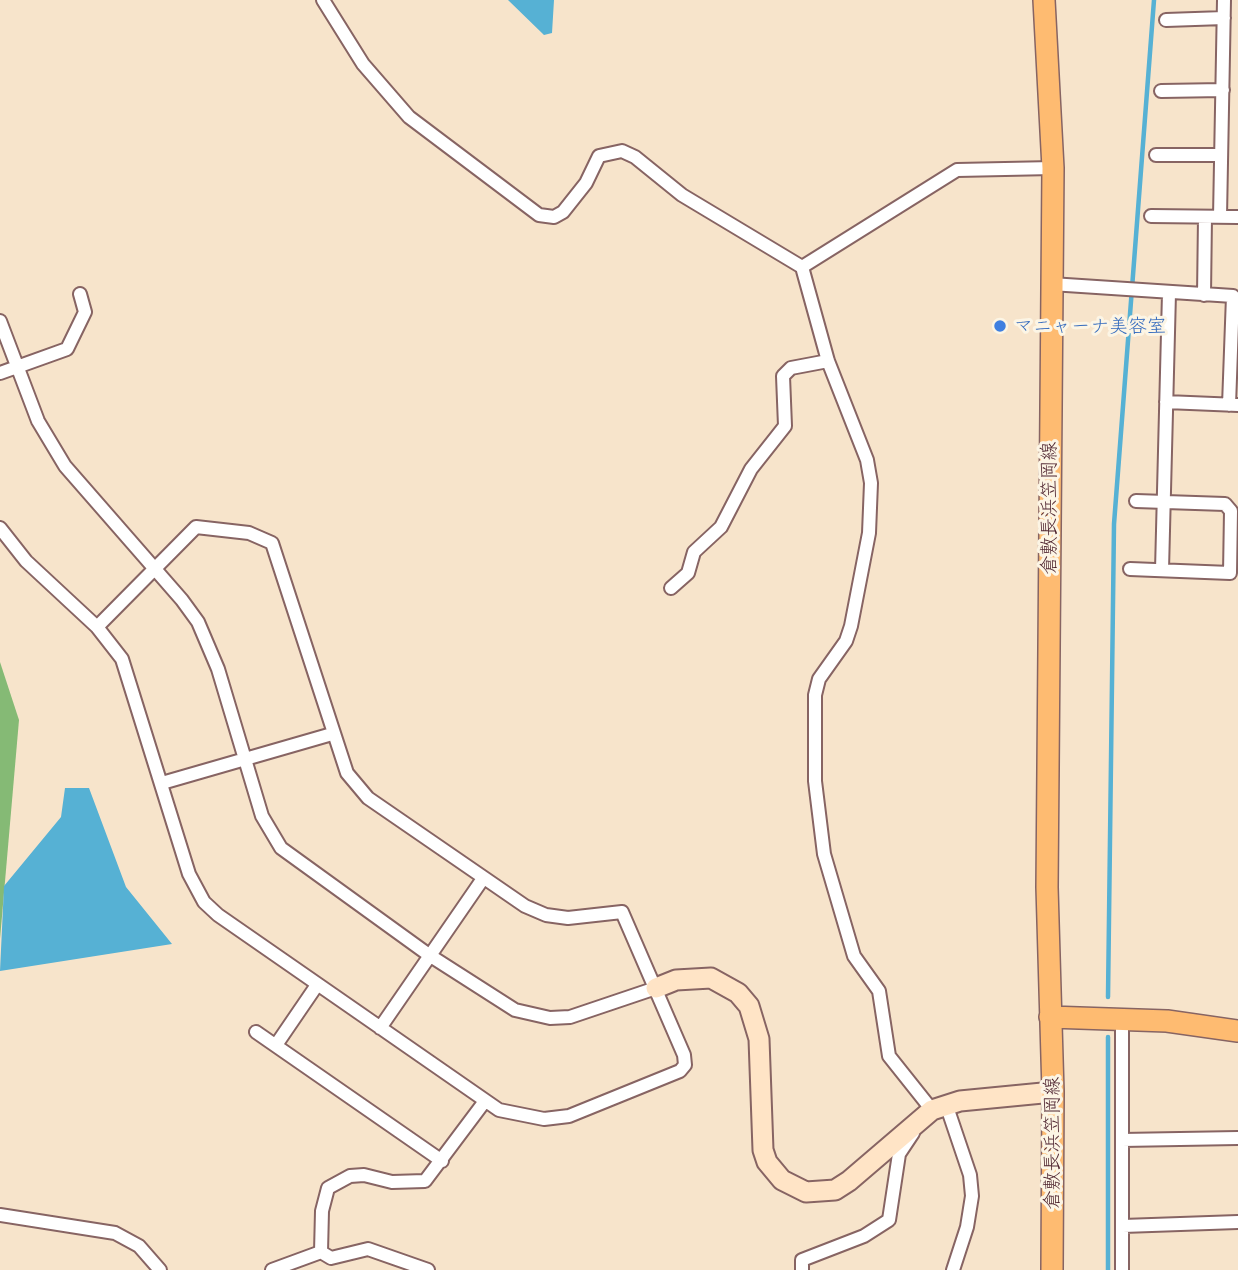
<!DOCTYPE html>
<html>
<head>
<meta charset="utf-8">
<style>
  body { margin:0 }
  canvas { display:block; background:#f7e4cb }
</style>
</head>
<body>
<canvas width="1238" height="1270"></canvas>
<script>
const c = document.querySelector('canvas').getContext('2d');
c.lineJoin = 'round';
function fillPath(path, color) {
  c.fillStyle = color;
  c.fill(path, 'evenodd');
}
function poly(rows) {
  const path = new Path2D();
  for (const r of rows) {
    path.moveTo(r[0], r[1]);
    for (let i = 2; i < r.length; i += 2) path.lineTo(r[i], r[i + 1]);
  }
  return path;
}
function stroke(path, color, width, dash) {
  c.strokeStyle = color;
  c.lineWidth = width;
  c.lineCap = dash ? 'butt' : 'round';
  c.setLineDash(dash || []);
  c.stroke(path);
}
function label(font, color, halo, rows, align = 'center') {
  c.font = font + ' Mali,"Klee One",sans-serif';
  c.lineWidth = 6;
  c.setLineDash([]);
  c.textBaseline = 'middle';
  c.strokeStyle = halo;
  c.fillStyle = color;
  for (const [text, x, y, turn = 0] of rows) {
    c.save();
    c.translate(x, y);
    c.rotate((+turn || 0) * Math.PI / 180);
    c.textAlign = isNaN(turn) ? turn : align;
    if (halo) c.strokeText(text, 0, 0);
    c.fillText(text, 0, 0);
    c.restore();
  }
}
fillPath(poly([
  [0,662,19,720,0,939]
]), '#85ba75');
fillPath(poly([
  [508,0,554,0,552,33,544,35],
  [65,788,89,788,126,887,172,944,0,971,4,886,61,817]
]), '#56b1d4');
stroke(poly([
  [1108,997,1114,524,1154,0],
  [1108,1037,1108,1270]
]), '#56b1d4', 4.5);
const street = poly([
  [323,0,363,64,409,117,539,215,554,217,563,212,586,183,599,156,622,151,635,157,682,195,802,267,828,361,867,460,871,483,869,533,851,626,846,641,819,679,815,695,815,781,824,854,854,956,879,991,889,1056,932,1110],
  [1166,20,1224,18],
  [1161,91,1223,90],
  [1156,155,1221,155],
  [1151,216,1238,217],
  [1220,217,1224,0],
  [802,267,957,170,1053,168],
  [1051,284,1233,296,1229,405],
  [1204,295,1205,217],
  [0,321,38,421,65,466,182,600,198,622,218,669,262,816,281,848,429,955,515,1010,550,1018,570,1017,656,988],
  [0,373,67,349,85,312,80,294],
  [1166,402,1238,405],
  [0,528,26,561,97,627,122,659,189,874,204,902,218,915,499,1110,544,1119,569,1116,680,1071,685,1065,684,1055,622,912,568,918,546,915,525,906,368,798,347,773,272,543,249,533,196,527,97,627],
  [1130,569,1230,573,1231,511,1225,504,1136,501],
  [1162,570,1169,293],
  [671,588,688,573,694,552,721,527,751,469,785,426,783,376,791,368,828,361],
  [162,783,332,734],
  [1122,1019,1122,1270],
  [380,1028,482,880],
  [256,1032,442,1161],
  [276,1045,317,985],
  [946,1104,970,1175,972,1196,967,1227,953,1270],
  [1122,1140,1238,1138],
  [0,1215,115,1233,139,1246,160,1270],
  [1123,1226,1238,1222],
  [321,1252,322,1211,328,1188,350,1176,364,1175,392,1182,425,1181,485,1101],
  [321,1252,331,1258,368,1249,428,1270],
  [272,1270,321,1252],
  [802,1270,802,1260,864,1236,889,1220,899,1154,913,1133]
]);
const secondary = poly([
  [656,988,676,980,711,978,738,993,749,1006,759,1039,763,1150,767,1162,782,1180,806,1192,835,1190,849,1181,932,1110,960,1101,1053,1092]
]);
const primary = poly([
  [1044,0,1053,168,1047,887,1053,1092,1052,1270],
  [1050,1017,1167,1021,1238,1031]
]);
stroke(street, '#876463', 16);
stroke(secondary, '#876463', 23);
stroke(primary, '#876463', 24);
stroke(street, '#fff', 12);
stroke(secondary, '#ffe4c6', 19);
stroke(primary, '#febb71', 21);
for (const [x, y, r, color] of [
  [1000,326,7,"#3f7fe0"]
]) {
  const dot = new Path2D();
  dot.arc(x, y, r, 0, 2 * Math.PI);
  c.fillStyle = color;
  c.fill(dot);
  stroke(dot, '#fcf5e5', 2.5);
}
label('19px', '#366cbe', '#fcf5e5', [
  ["マニャーナ美容室",1014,326]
], 'left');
label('19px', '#4a1f2b', '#fcf5e5', [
  ["倉敷長浜笠岡線",1049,508,-90],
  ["倉敷長浜笠岡線",1052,1143,-90]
]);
</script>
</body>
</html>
